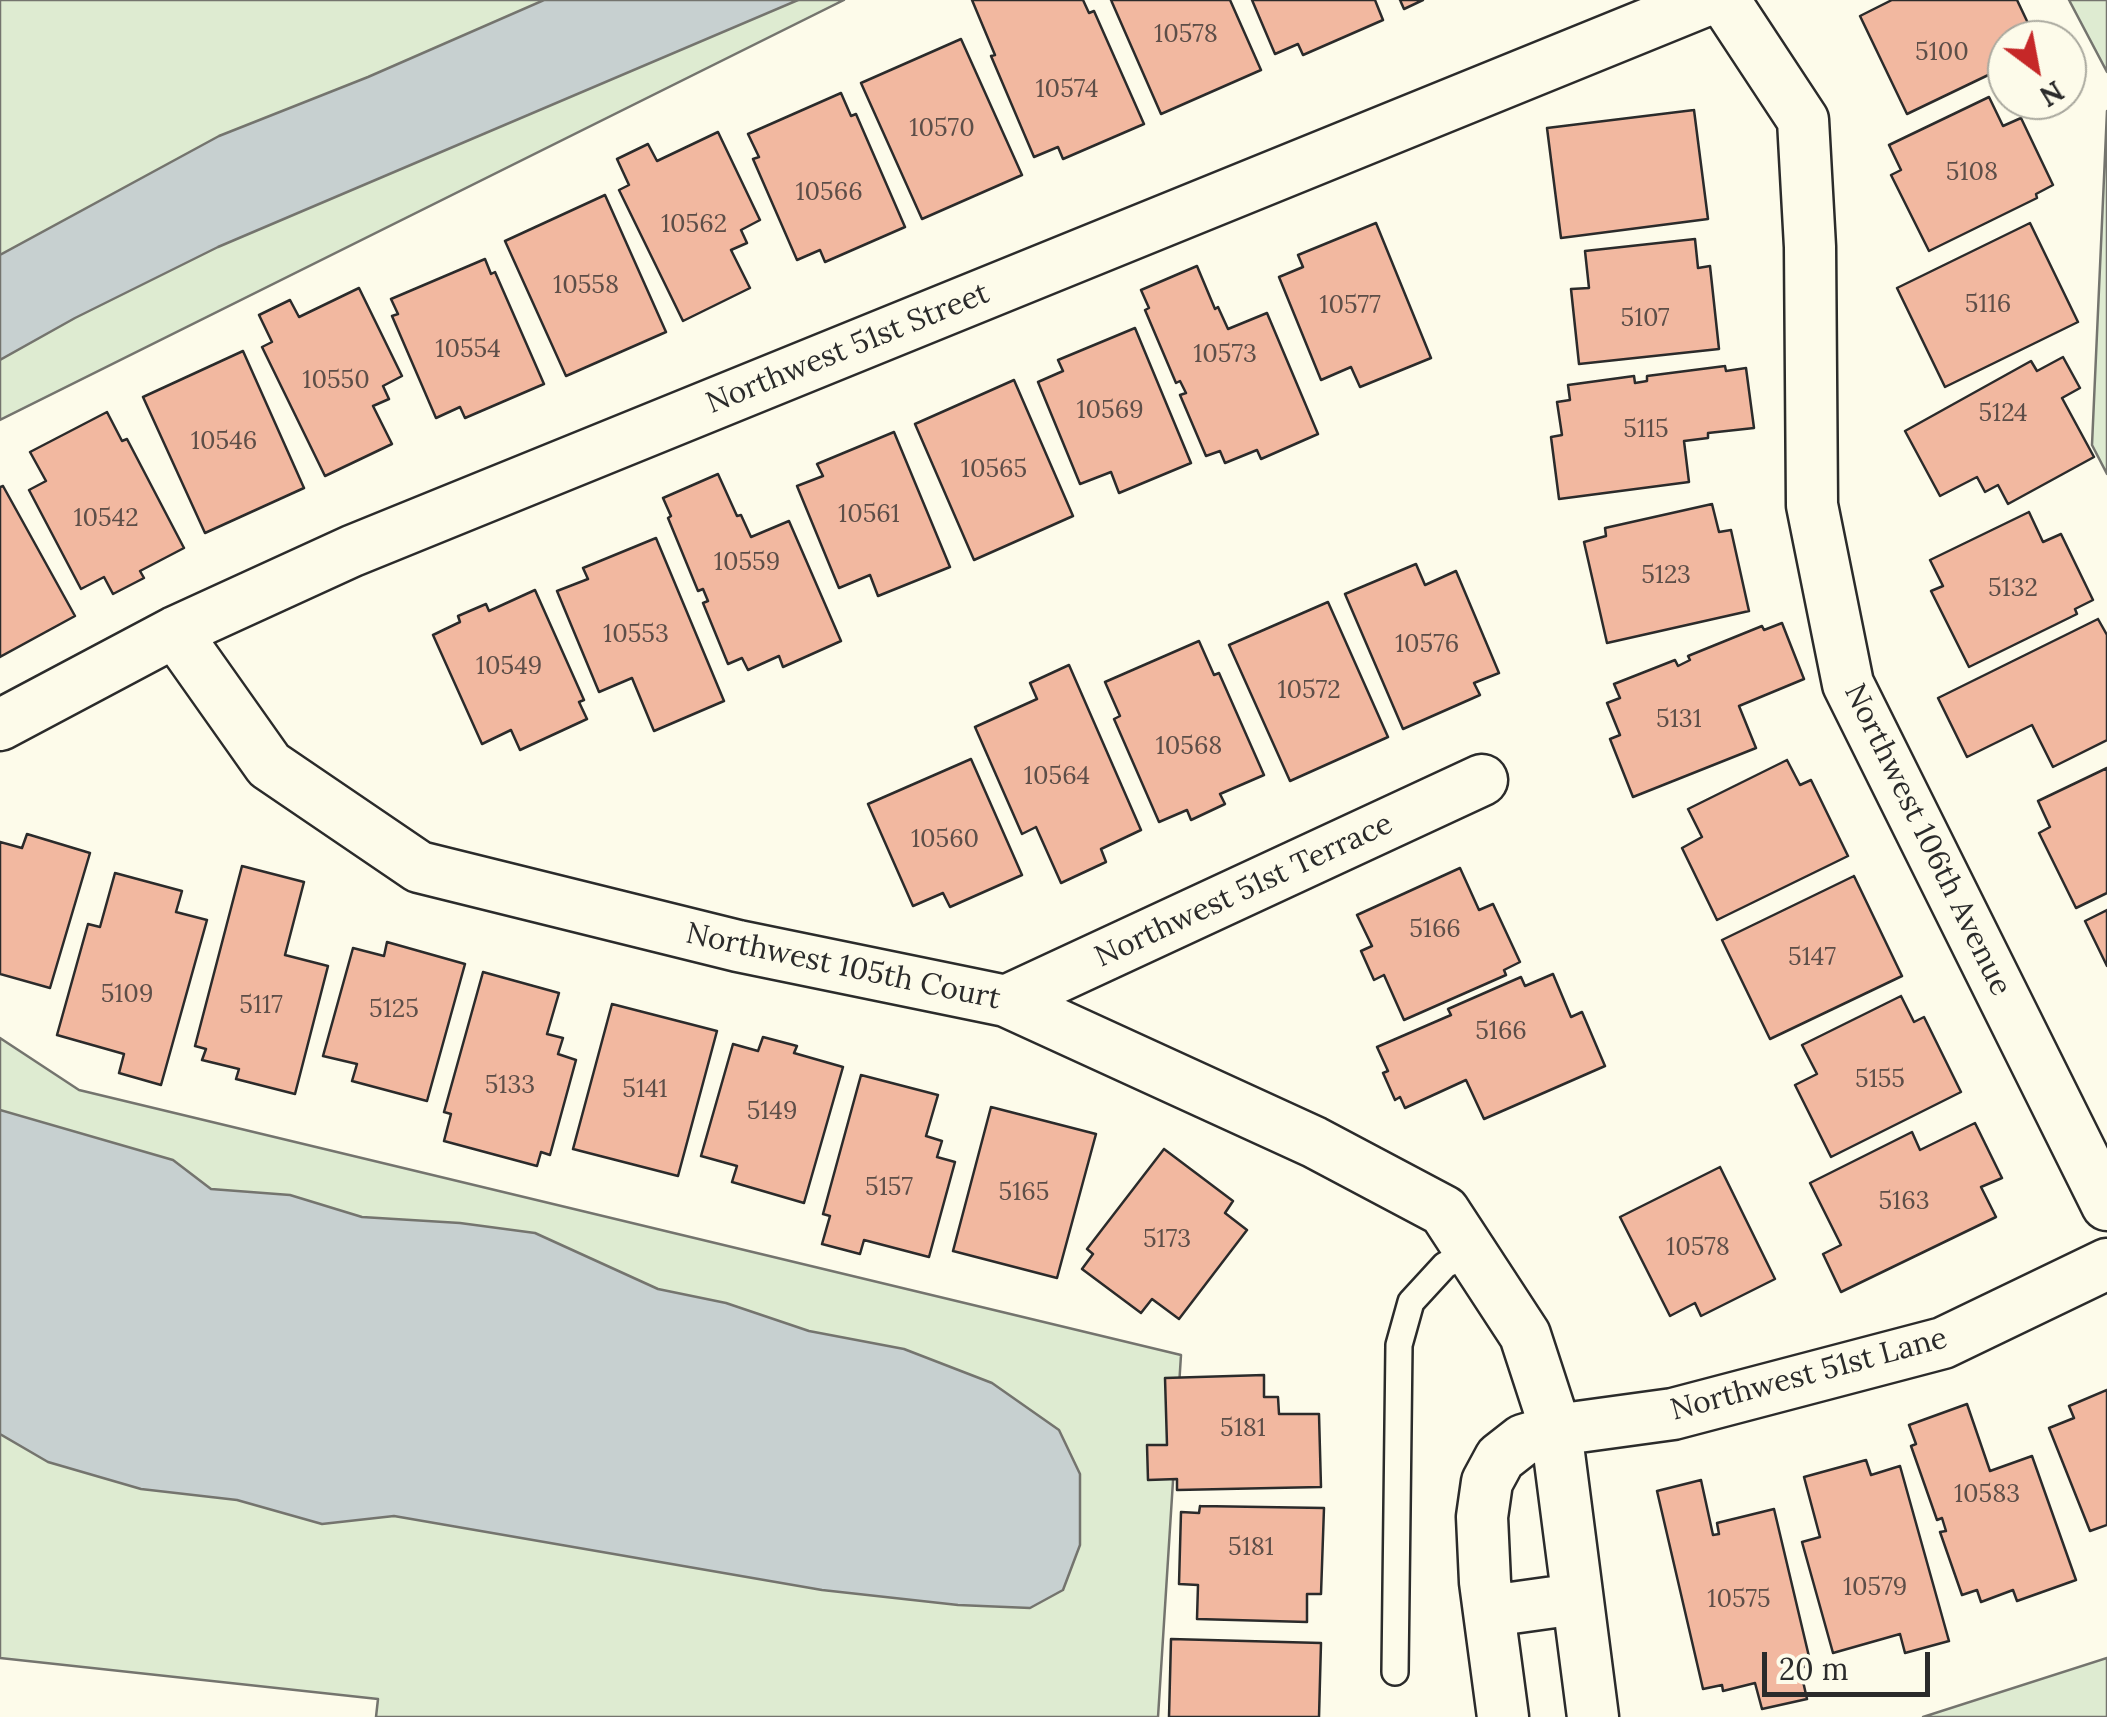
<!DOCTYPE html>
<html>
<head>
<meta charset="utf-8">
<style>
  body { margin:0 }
  #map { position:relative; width:2107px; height:1717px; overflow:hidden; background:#fdfbea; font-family:Lora,serif }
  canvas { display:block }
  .north { position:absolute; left:1987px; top:20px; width:100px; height:100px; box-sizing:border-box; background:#fdfbea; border:2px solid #a9a89e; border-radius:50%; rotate:148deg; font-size:28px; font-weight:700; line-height:40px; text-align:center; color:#2b2b2b }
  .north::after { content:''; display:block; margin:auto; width:35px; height:45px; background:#c62828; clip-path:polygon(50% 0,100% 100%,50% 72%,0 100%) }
  .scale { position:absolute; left:1762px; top:1652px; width:168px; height:45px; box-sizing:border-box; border:5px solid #2b2b2b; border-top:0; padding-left:12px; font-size:30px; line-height:35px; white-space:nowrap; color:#2b2b2b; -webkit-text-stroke:8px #fdfbea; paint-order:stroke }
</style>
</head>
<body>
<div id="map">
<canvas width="2107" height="1717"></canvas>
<div class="north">N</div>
<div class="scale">20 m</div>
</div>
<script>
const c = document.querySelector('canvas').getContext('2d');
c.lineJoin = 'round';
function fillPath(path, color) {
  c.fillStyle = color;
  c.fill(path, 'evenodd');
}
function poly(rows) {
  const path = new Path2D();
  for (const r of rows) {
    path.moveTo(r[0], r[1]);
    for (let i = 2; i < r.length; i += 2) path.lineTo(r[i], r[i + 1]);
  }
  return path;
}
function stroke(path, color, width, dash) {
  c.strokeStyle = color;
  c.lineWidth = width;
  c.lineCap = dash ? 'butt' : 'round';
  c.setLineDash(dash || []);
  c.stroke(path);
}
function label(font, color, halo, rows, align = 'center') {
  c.font = font + ' Lora,serif';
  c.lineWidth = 8;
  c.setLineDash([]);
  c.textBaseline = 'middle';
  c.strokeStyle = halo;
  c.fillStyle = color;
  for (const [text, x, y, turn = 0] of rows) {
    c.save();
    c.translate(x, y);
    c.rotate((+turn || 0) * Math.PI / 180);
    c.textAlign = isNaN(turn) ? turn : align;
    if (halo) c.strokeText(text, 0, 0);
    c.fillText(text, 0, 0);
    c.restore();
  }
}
const green = poly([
  [0,0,844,0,0,420,0,0],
  [2069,0,2107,0,2107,72,2069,0],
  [2107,111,2107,474,2092,445,2107,111],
  [0,1038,79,1090,1181,1355,1158,1717,376,1717,378,1699,0,1658,0,1038],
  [2107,1658,2107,1717,1923,1717,2107,1658]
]);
fillPath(green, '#deebd1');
stroke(green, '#74746e', 2.5);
const water = poly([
  [544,0,798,0,218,247,75,318,0,360,0,255,219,136,368,77,544,0],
  [0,1110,173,1160,211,1189,290,1195,362,1217,460,1223,535,1233,658,1289,726,1303,809,1331,904,1349,992,1383,1059,1430,1080,1474,1080,1545,1063,1590,1030,1608,958,1605,822,1590,394,1516,322,1524,237,1500,141,1489,48,1462,0,1434,0,1110]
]);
fillPath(water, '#c7d0d0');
stroke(water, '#74746e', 2.5);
const building = poly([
  [972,0,1083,0,1089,13,1094,11,1144,124,1063,159,1058,147,1034,157,991,56,995,55,972,0],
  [1111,0,1230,0,1261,70,1161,114,1111,0],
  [1252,0,1375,0,1383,20,1303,55,1298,44,1275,54,1252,0],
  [1400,0,1423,0,1404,9,1400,0],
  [1892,0,2017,0,2036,40,2007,40,2007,66,1907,114,1860,16,1892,0],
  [961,39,1022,175,922,219,861,83,961,39],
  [841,93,851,116,856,114,905,227,825,262,820,250,797,260,753,159,759,157,748,134,841,93],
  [1989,97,2003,126,2021,118,2053,185,2036,194,2037,198,1929,251,1891,175,1901,170,1889,145,1989,97],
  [1694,110,1708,219,1561,238,1547,128,1694,110],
  [718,132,760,220,741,230,747,243,731,250,750,288,683,321,619,190,629,185,617,159,648,144,657,161,718,132],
  [605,195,666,332,566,376,505,241,605,195],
  [1376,223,1431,358,1360,387,1351,367,1321,380,1279,277,1303,267,1298,255,1376,223],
  [2030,223,2078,322,1945,387,1897,288,2030,223],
  [1695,239,1698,268,1710,266,1719,349,1579,364,1571,289,1589,288,1585,251,1695,239],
  [485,259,491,274,495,272,544,384,465,418,460,407,436,418,392,316,398,314,391,299,485,259],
  [1197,266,1215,309,1218,307,1228,329,1267,313,1318,434,1261,459,1257,450,1225,463,1220,451,1206,456,1180,395,1186,393,1180,381,1176,383,1145,310,1149,308,1141,290,1197,266],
  [359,288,402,376,383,386,389,399,373,406,392,444,325,476,262,347,272,342,259,315,290,300,299,317,359,288],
  [1135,328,1191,463,1119,493,1111,472,1080,484,1038,382,1063,371,1058,360,1135,328],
  [243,351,304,488,205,533,143,397,243,351],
  [2063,357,2080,388,2062,398,2094,457,2008,504,1998,485,1985,492,1977,477,1940,496,1905,431,2031,361,2037,371,2063,357],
  [1725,366,1726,371,1746,368,1754,428,1708,433,1708,438,1684,441,1689,482,1559,499,1551,437,1562,435,1557,402,1570,400,1568,385,1634,376,1635,383,1647,381,1647,376,1725,366],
  [1014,380,1073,516,974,560,915,424,1014,380],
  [107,412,122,441,127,439,184,548,140,571,144,578,113,594,104,577,81,589,29,490,46,481,30,452,107,412],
  [894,432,950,567,878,596,870,575,839,588,797,486,823,476,817,464,894,432],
  [718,474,737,516,741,515,751,537,789,521,841,641,783,667,779,656,748,670,742,658,728,664,703,603,708,601,703,589,698,591,668,518,671,516,663,498,718,474],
  [3,486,75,616,0,657,0,487,3,486],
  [1712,504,1719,532,1731,530,1749,611,1607,643,1584,542,1606,536,1605,528,1712,504],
  [2029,512,2043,542,2061,534,2093,600,2075,609,2077,614,1969,667,1931,591,1943,586,1930,560,2029,512],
  [656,538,724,701,654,731,632,678,599,692,557,591,588,579,583,568,656,538],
  [1416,564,1425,585,1456,571,1499,673,1474,683,1480,695,1403,729,1345,594,1416,564],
  [535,590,584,700,579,702,587,719,520,750,511,730,482,744,433,635,460,622,458,616,486,604,489,611,535,590],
  [1328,602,1388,737,1290,781,1229,645,1328,602],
  [2098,619,2107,635,2107,740,2053,767,2032,725,1967,757,1938,698,2098,619],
  [1782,623,1804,679,1739,706,1756,748,1633,797,1610,739,1620,735,1607,703,1620,698,1614,684,1675,660,1678,666,1690,660,1688,656,1762,626,1764,630,1782,623],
  [1199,641,1214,675,1219,673,1264,775,1220,794,1225,804,1191,820,1187,810,1159,822,1114,719,1120,716,1105,682,1199,641],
  [1069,665,1141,830,1101,849,1106,862,1061,883,1036,827,1022,834,975,727,1037,699,1030,683,1069,665],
  [971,759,1022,875,950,907,943,893,913,906,868,804,971,759],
  [1787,760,1800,785,1811,780,1848,856,1717,920,1682,848,1702,837,1688,809,1787,760],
  [2107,768,2107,893,2076,908,2039,833,2050,827,2038,801,2107,768],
  [27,834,90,853,50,988,0,974,0,842,22,848,27,834],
  [242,866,304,882,285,955,328,966,295,1094,236,1079,239,1069,202,1060,206,1049,195,1046,242,866],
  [1460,868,1479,910,1493,904,1520,962,1504,970,1506,975,1404,1020,1384,975,1374,980,1361,951,1372,946,1357,915,1460,868],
  [115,873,182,891,176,912,207,920,161,1085,119,1073,124,1054,57,1035,88,924,100,927,115,873],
  [1854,876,1902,976,1770,1039,1722,940,1854,876],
  [2107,910,2107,966,2085,921,2107,910],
  [387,942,465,964,427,1101,352,1081,357,1064,323,1056,353,948,384,956,387,942],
  [483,972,559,993,547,1034,563,1038,558,1054,576,1060,550,1155,541,1152,537,1166,444,1141,451,1114,444,1112,483,972],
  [1553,974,1571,1017,1582,1012,1605,1066,1484,1119,1466,1080,1405,1108,1400,1097,1395,1100,1383,1073,1388,1071,1377,1047,1451,1015,1448,1009,1521,977,1525,986,1553,974],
  [1901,996,1914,1022,1924,1017,1961,1092,1831,1157,1795,1085,1817,1074,1802,1045,1901,996],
  [612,1004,717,1031,678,1176,573,1149,612,1004],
  [763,1037,797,1046,794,1053,843,1067,804,1203,732,1182,737,1166,701,1156,733,1044,758,1051,763,1037],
  [861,1075,938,1095,926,1136,942,1141,937,1157,955,1162,929,1257,864,1240,860,1254,822,1244,830,1216,823,1214,861,1075],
  [991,1107,1096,1134,1057,1278,953,1251,991,1107],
  [1975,1123,2002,1178,1981,1187,1996,1217,1841,1292,1823,1254,1841,1245,1810,1183,1912,1132,1920,1150,1975,1123],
  [1164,1149,1233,1201,1225,1213,1247,1230,1179,1319,1152,1299,1141,1313,1082,1269,1093,1254,1087,1249,1164,1149],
  [1720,1167,1775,1279,1701,1316,1695,1303,1670,1316,1620,1217,1720,1167],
  [1264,1375,1264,1397,1278,1397,1279,1414,1319,1414,1321,1487,1177,1490,1177,1479,1148,1480,1147,1445,1167,1445,1165,1378,1264,1375],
  [2107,1390,2107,1525,2090,1531,2049,1428,2074,1418,2069,1406,2107,1390],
  [1967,1404,1990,1471,2032,1456,2076,1580,2017,1601,2013,1590,1981,1602,1977,1590,1962,1595,1940,1532,1946,1531,1942,1518,1937,1520,1911,1446,1916,1444,1909,1425,1967,1404],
  [1866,1460,1871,1475,1900,1466,1949,1641,1905,1653,1900,1634,1833,1653,1802,1542,1820,1537,1804,1477,1866,1460],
  [1701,1480,1713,1535,1719,1534,1717,1523,1774,1509,1811,1665,1800,1668,1807,1699,1762,1709,1755,1683,1723,1691,1722,1685,1703,1689,1657,1491,1701,1480],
  [1200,1506,1324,1508,1321,1594,1307,1594,1307,1622,1197,1619,1198,1585,1179,1584,1181,1512,1199,1513,1200,1506],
  [1171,1639,1321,1643,1319,1717,1169,1717,1171,1639]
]);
fillPath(building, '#f2b8a0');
stroke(building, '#2b2b2b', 2.5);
const service = poly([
  [1395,1672,1399,1345,1411,1302,1445,1265,1473,1252]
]);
const minor = poly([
  [1724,0,1803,120,1810,247,1812,505,1848,684,2107,1205],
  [175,632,269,765,419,867,738,946,1006,1001,1314,1142,1444,1211,1525,1335,1556,1430,1593,1717],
  [0,725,175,632,352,551,1707,0],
  [1006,1001,1482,780],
  [1490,1611,1576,1599],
  [1503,1717,1485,1582,1482,1517,1487,1482,1500,1458,1523,1440,1556,1430,1673,1414,1943,1343,2107,1264]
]);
stroke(service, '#2b2b2b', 30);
stroke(minor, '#2b2b2b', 55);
stroke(service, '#fdfbea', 25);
stroke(minor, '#fdfbea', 50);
label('25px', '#5d4e48', null, [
  ["10578",1186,35],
  ["5100",1942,53],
  ["10574",1067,90],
  ["10570",942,129],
  ["5108",1972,173],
  ["10566",829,193],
  ["10562",694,225],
  ["10558",586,286],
  ["5116",1988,305],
  ["10577",1350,306],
  ["5107",1645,319],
  ["10554",468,350],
  ["10573",1225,355],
  ["10550",336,381],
  ["10569",1110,411],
  ["5124",2003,414],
  ["5115",1646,430],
  ["10546",224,442],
  ["10565",994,470],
  ["10561",869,515],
  ["10542",106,519],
  ["10559",747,563],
  ["5123",1666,576],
  ["5132",2013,589],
  ["10553",636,635],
  ["10576",1427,645],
  ["10549",509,667],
  ["10572",1309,691],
  ["5131",1679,720],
  ["10568",1189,747],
  ["10564",1057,777],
  ["10560",945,840],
  ["5166",1435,930],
  ["5147",1812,958],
  ["5109",127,995],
  ["5117",261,1006],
  ["5125",394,1010],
  ["5166",1501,1032],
  ["5155",1880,1080],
  ["5133",510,1086],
  ["5141",645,1090],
  ["5149",772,1112],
  ["5157",889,1188],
  ["5165",1024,1193],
  ["5163",1904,1202],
  ["5173",1167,1240],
  ["10578",1698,1248],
  ["5181",1243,1429],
  ["10583",1987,1495],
  ["5181",1251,1548],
  ["10579",1875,1588],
  ["10575",1739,1600]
]);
label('30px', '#2b2b2b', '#fdfbea', [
  ["Northwest 51st Street",848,349,-22],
  ["Northwest 106th Avenue",1927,840,64],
  ["Northwest 51st Terrace",1244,891,-25],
  ["Northwest 105th Court",843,967,12],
  ["Northwest 51st Lane",1809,1375,-15]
]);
</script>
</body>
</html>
